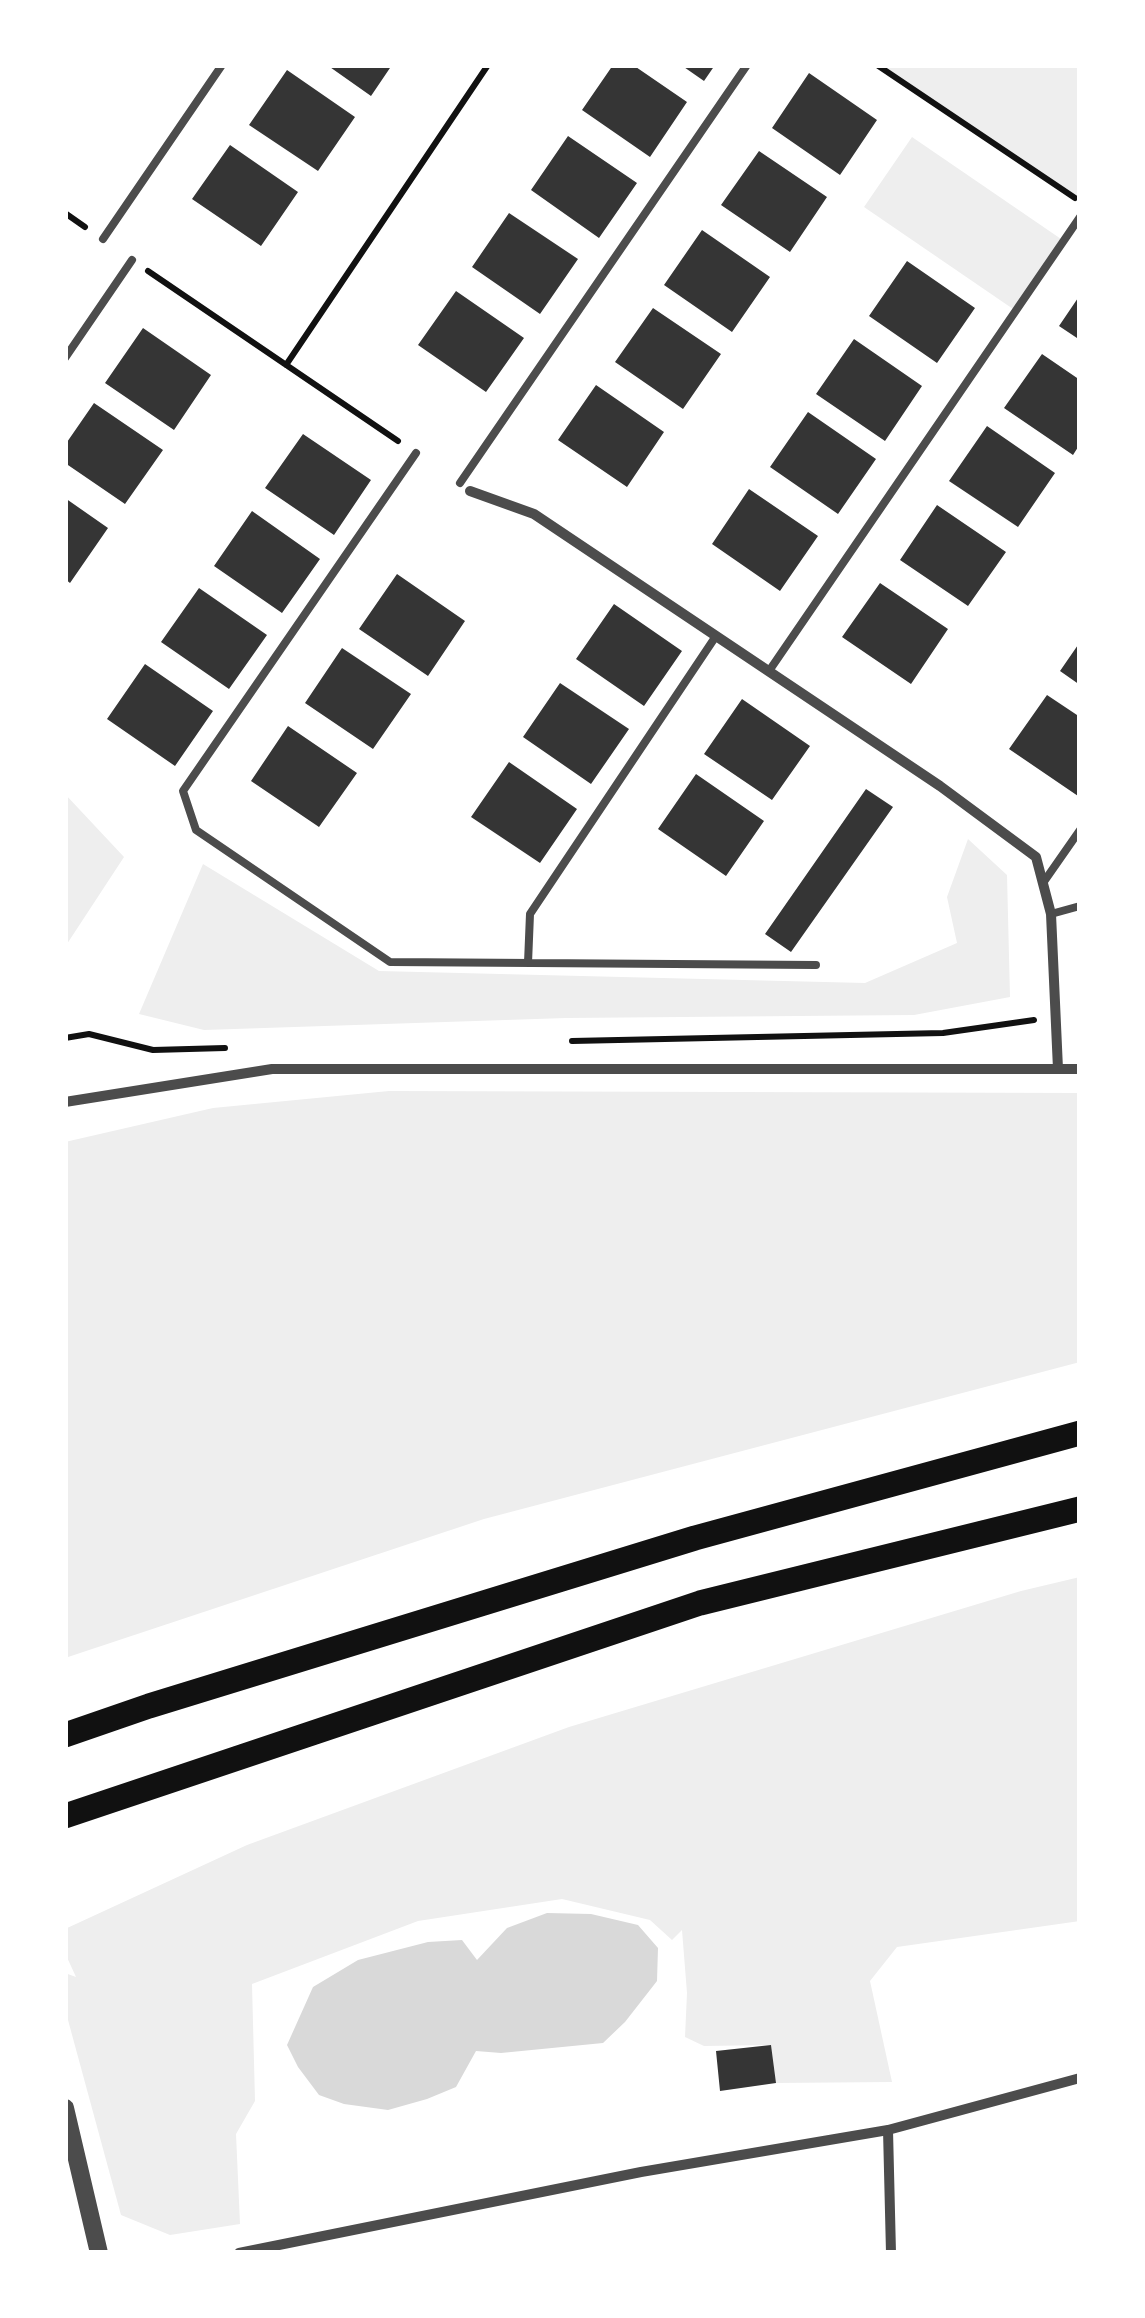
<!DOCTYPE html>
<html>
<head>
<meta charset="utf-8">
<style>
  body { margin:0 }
  #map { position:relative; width:1145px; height:2318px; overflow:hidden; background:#fff; font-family:Helvetica,sans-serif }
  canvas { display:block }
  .frame { position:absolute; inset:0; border:68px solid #fff; pointer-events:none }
</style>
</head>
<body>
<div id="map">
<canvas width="1145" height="2318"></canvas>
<div class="frame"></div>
</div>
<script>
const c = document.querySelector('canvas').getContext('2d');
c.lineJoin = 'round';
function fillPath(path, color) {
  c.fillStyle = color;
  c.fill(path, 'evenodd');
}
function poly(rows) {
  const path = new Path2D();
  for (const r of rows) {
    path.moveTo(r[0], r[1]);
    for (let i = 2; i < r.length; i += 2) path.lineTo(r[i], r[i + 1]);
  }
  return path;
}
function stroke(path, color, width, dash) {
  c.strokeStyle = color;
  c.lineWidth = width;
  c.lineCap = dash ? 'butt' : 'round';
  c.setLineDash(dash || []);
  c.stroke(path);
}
fillPath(poly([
  [877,65,1080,65,1080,202],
  [912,137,1064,241,1016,311,864,207],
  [65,794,124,857,65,947],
  [968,839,1007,875,1010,997,914,1015,566,1018,204,1030,139,1014,203,864,379,971,865,983,957,943,947,897],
  [389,1091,1080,1093,1080,1362,484,1519,65,1658,65,1142,213,1108],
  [1080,1577,1080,1921,897,1947,870,1981,892,2082,776,2083,771,2045,704,2046,685,2037,687,1993,682,1930,672,1940,650,1920,562,1899,418,1921,252,1984,255,2101,236,2134,240,2224,170,2235,121,2215,65,2009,65,1973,76,1977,65,1953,65,1929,247,1845,569,1727,1021,1591]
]), '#eee');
fillPath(poly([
  [547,1913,591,1914,638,1925,658,1948,657,1981,625,2022,603,2043,501,2053,476,2051,456,2087,427,2099,388,2110,344,2104,319,2095,298,2067,287,2045,313,1987,358,1960,428,1942,462,1940,477,1960,507,1928]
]), '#d9d9d9');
fillPath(poly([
  [327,65,392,65,371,96],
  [613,65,633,65,687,102,650,157,582,110],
  [681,65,715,65,704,81],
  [287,70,355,117,318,171,249,125],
  [809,73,877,120,840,175,772,128],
  [568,136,637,183,599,238,531,190],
  [230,145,298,192,261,246,192,199],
  [759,151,827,197,790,252,721,205],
  [509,213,578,259,540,314,472,267],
  [702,230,770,277,732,332,664,285],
  [907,261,975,308,937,363,869,316],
  [456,291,524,338,486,392,418,345],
  [1080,295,1080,340,1059,326],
  [653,308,721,354,683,409,615,362],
  [143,328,211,375,174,430,105,383],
  [854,339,922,386,885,441,816,394],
  [1042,354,1080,380,1080,444,1073,455,1004,408],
  [596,385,664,432,627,487,558,440],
  [94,403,163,450,125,504,65,463,65,445],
  [808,412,876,459,838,514,770,467],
  [987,426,1055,473,1018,527,949,481],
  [303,434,371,480,334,535,265,488],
  [749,489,818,536,780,591,712,544],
  [65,498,108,528,70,583,65,579],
  [937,505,1006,552,968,606,900,560],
  [252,511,320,559,282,613,214,566],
  [397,574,465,621,428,676,359,629],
  [880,583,948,629,911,684,842,637],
  [199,588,267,635,229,689,161,642],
  [614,604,682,651,644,706,576,659],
  [1080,642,1080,685,1060,671],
  [342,648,411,694,373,749,305,703],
  [145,664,213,711,175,766,107,719],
  [560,683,629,729,591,784,523,737],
  [1047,695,1080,717,1078,796,1009,749],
  [742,699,810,746,772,800,704,754],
  [288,726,357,773,319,827,251,781],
  [509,762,577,809,540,863,471,817],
  [696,774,764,821,726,876,658,829],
  [866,789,893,807,791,952,765,934],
  [771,2045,776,2083,720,2091,716,2051]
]), '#353535');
stroke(poly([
  [877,65,1075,198],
  [65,213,85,227],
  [148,271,398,441],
  [286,365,488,65],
  [65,1038,89,1034,153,1050,225,1048],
  [572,1041,943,1033,1034,1020]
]), '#111', 6);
stroke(poly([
  [103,239,222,65],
  [65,358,132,260],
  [416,453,183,791,196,830,390,962,816,965],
  [460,483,747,65],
  [769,671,1080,217],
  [1043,883,1080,830],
  [1051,914,1080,906],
  [528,963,530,914,716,636]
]), '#4c4c4c', 8);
stroke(poly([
  [470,491,534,514,940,786,1036,857,1051,914,1058,1069],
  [65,1102,272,1069,1080,1069],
  [888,2130,891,2253],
  [239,2253,641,2172,888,2130,1080,2078]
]), '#4c4c4c', 10);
stroke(poly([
  [65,2108,99,2253]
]), '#4c4c4c', 18);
stroke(poly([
  [65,1735,149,1706,695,1538,1080,1433],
  [65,1816,700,1603,1080,1509]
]), '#111', 25);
</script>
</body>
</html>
